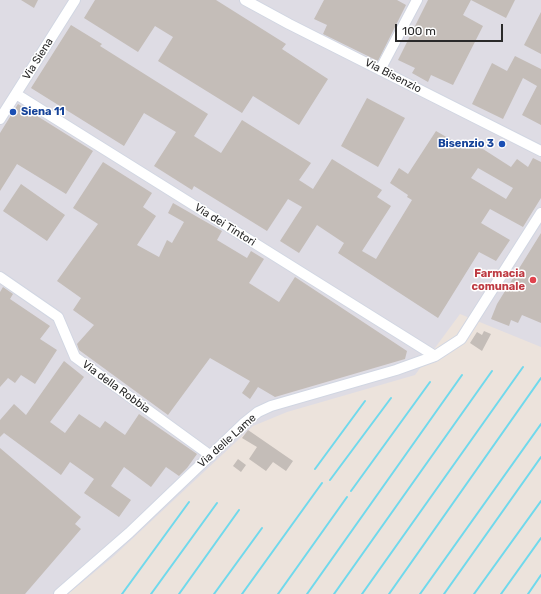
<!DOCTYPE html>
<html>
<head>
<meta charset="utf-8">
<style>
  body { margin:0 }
  #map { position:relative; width:541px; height:594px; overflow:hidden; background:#ece3dc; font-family:Rubik,sans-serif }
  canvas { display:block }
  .scale { position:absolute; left:395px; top:24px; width:108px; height:18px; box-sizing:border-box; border:2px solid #2a2a2a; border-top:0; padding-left:5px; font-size:12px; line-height:14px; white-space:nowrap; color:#2a2a2a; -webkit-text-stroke:3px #fff; paint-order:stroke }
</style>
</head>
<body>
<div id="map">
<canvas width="541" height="594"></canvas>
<div class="scale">100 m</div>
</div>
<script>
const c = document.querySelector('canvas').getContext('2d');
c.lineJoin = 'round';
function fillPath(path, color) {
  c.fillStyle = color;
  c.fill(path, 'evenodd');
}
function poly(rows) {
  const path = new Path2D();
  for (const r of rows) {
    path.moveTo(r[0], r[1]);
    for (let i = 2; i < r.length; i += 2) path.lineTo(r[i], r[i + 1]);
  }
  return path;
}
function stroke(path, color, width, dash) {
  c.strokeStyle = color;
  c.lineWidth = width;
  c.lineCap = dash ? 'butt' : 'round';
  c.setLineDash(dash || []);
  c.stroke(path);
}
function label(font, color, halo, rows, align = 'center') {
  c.font = font + ' Rubik,sans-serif';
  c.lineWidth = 3;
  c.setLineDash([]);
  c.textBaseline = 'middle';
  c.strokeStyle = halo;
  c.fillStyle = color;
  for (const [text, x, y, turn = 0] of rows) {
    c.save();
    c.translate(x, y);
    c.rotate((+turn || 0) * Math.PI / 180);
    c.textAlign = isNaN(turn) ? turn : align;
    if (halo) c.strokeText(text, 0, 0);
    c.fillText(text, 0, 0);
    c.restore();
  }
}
fillPath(poly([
  [0,0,541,0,541,347,460,314,415,375,287,412,253,426,114,556,68,594,0,594]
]), '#dedce4');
stroke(poly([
  [315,469,365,401],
  [330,480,391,398],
  [351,491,430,382],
  [122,594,189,502],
  [151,594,217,503],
  [179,594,239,510],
  [214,594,262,528],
  [242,594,322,483],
  [278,594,347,497],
  [307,594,462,375],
  [334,594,492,371],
  [362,594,523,367],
  [389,594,541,378],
  [420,594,541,424],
  [444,594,541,457],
  [474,594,541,501],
  [501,594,541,538],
  [528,594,541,575]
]), '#70d9ec', 2);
fillPath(poly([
  [21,0,38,0,34,8],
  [95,0,216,0,286,44,282,49,328,79,299,125,253,96,242,113,158,61,173,37,155,26,138,52,84,18],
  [324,0,397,0,406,5,378,61,323,34,327,25,314,19],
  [428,0,515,0,506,18,471,0,463,15,483,26,453,85,431,75,428,82,412,73,415,68,398,60],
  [541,12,541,54,524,45],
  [71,25,102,44,100,46,208,114,194,136,221,153,242,120,311,163,299,180,313,189,332,159,382,190,377,197,391,206,362,251,376,259,412,200,407,197,408,195,390,183,399,168,408,174,436,131,467,149,472,142,511,167,517,159,528,167,533,158,541,162,541,198,523,227,490,209,481,223,510,240,496,261,479,252,438,318,338,253,344,243,317,225,299,253,280,241,302,207,288,199,267,231,194,186,192,190,154,166,176,132,144,113,124,146,31,88],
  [478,168,513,188,506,199,471,178],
  [515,56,541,69,541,125,522,115,537,86,523,78,503,119,472,104,492,63,507,71],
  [367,98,405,118,378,167,341,146],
  [18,104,93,151,66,194,17,164,0,191,0,133],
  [103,162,152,193,143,207,156,216,137,245,159,257,167,240,172,243,184,222,168,213,173,203,222,231,217,240,247,258,251,251,264,259,249,283,279,302,295,277,407,351,405,359,275,397,258,387,250,399,242,393,250,381,210,358,168,415,79,350,77,344,94,325,73,310,81,298,57,281,98,224,73,208],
  [21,184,65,215,47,241,3,211],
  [541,233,541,323,522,315,518,323,511,320,509,326,491,319,497,304],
  [3,287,13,294,10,299,50,326,40,339,57,350,35,384,21,375,15,383,8,378,0,387,0,292],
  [484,331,491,334,482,351,470,343,477,332,482,335],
  [64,361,84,377,50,422,65,433,79,414,100,428,105,421,125,435,139,414,197,454,187,468,179,476,166,467,151,487,124,467,111,486,131,500,119,517,84,493,94,479,70,462,61,475,4,433,0,437,0,420,14,404,26,415],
  [248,430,293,461,286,471,273,462,266,471,249,459,257,447,242,438],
  [0,448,81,517,75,524,81,529,25,594,0,594],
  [238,459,246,465,241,472,233,466]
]), '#c4bdb8');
const minor = poly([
  [245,0,289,24,541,151],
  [380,70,417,0],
  [16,94,435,356],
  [0,119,75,0],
  [0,277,58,317,75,357,211,456],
  [59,594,129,533,243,424,258,412,271,406,396,370,435,356,461,339,541,213]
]);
stroke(minor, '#d1d6e2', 12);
stroke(minor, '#fff', 10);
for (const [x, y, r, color] of [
  [13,112,4,"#1a4fb4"],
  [502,144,4,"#1a4fb4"],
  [533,280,4,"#e0444e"]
]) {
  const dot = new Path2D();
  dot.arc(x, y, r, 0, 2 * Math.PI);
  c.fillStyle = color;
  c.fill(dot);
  stroke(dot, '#fff', 1.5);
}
label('11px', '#2a2a2a', '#fff', [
  ["Via Siena",38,59,-58],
  ["Via Bisenzio",393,76,27],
  ["Via dei Tintori",225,225,32],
  ["Via della Robbia",116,387,36],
  ["Via delle Lame",227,441,-42]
]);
label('bold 11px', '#164399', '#fff', [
  ["Siena 11",21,112],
  ["Bisenzio 3",494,144,"right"]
], 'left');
label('bold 11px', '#be3a42', '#fff', [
  ["Farmacia",525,274],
  ["comunale",525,287]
], 'right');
</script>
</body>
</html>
